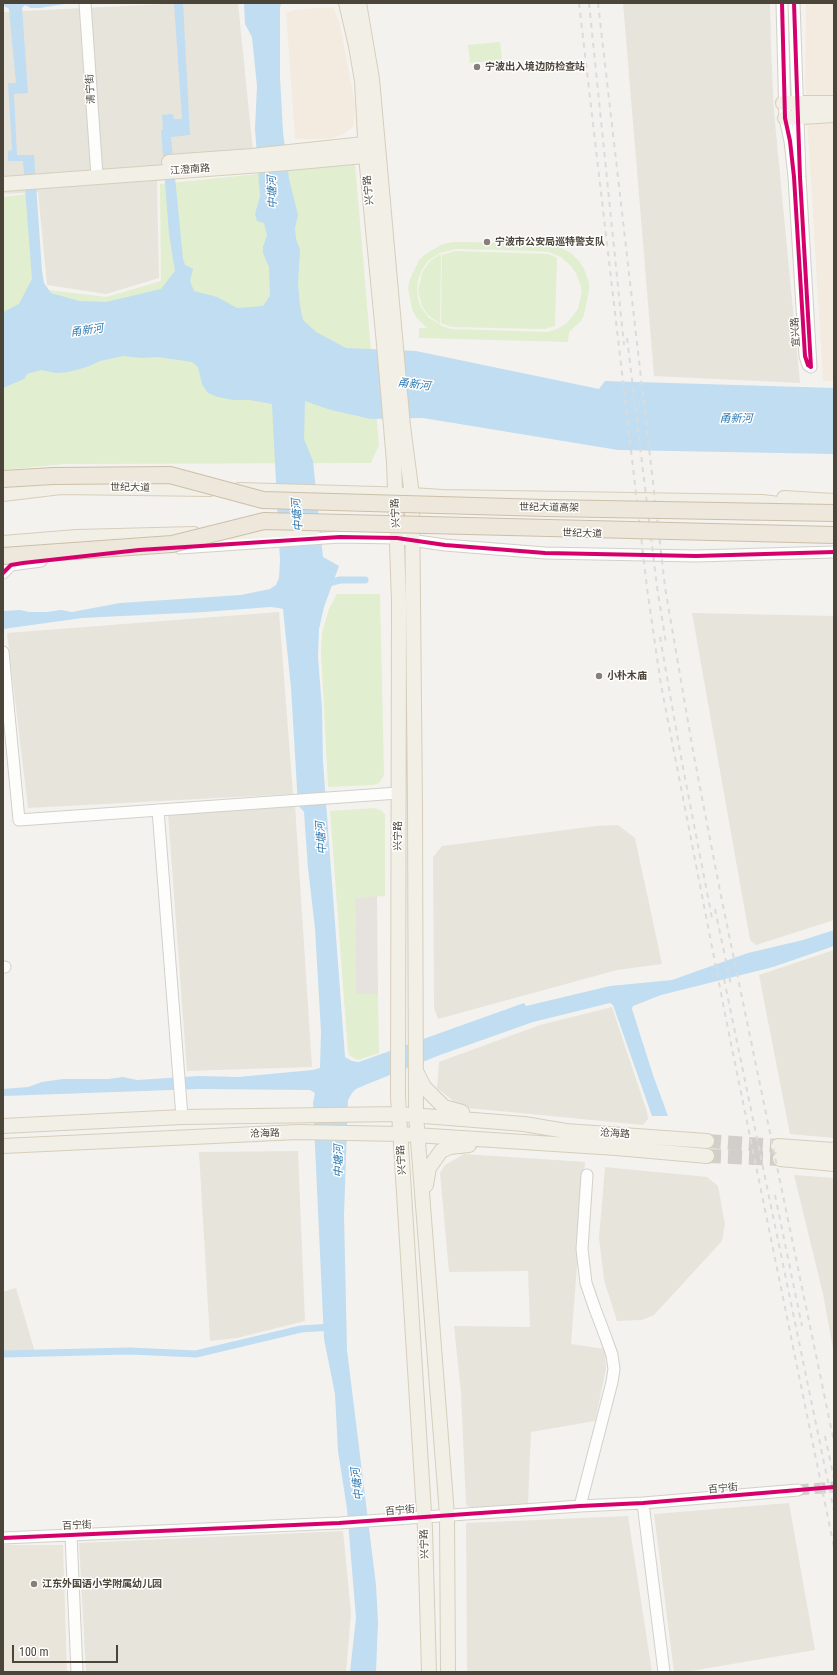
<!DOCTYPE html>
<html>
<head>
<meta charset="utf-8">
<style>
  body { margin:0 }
  #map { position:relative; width:837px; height:1675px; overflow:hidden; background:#f4f2ee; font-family:"Roboto Condensed",sans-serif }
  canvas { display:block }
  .frame { position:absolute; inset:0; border:4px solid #4b4439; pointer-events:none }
  .scale { position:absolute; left:12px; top:1645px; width:106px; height:18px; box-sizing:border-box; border:2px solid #4b4439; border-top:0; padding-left:5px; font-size:12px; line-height:14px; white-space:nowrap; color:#4b4439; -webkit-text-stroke:3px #fff; paint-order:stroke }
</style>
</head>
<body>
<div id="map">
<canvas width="837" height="1675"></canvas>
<div class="frame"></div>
<div class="scale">100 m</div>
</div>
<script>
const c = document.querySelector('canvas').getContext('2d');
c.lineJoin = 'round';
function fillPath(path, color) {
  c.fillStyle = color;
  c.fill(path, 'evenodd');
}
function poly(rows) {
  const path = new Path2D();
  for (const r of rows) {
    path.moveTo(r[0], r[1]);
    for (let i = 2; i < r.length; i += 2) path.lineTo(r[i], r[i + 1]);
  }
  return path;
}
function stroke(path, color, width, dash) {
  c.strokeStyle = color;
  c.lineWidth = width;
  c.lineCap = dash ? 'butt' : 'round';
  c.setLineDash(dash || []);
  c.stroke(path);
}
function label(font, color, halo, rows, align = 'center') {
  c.font = font + ' "Roboto Condensed","Noto Sans SC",sans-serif';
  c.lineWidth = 3;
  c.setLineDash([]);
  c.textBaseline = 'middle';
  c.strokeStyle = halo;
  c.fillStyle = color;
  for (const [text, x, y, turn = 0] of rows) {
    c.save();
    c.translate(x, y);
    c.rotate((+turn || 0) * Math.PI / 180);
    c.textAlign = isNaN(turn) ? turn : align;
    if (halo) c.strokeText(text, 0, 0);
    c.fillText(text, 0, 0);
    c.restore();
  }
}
fillPath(poly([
  [185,3,238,3,255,171,157,181,159,278,106,294,47,285,38,192,3,194,3,12],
  [623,3,770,3,771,48,774,112,800,383,654,376],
  [279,612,293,794,28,808,7,633],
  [692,613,834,616,834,920,756,945,750,940],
  [295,805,312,1067,187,1071,168,814],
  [618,825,635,838,662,964,617,970,438,1019,434,1008,433,857,442,846,596,826],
  [834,950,834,1138,790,1134,759,975],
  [612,1007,647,1112,648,1119,643,1125,468,1108,457,1104,437,1088,439,1062,540,1025],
  [298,1151,305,1321,237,1338,210,1341,199,1152],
  [464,1154,585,1162,571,1344,605,1349,606,1369,595,1421,531,1432,528,1505,472,1508,466,1505,461,1394,454,1326,530,1327,528,1271,449,1272,440,1173,445,1165],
  [605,1167,707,1177,718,1186,725,1224,722,1241,654,1315,642,1320,617,1321,604,1280,599,1238],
  [794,1175,834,1178,834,1354,823,1294],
  [16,1288,35,1352,3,1352,3,1292],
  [789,1503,815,1650,685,1672,674,1672,654,1514],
  [628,1516,652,1672,467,1672,466,1523],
  [343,1531,351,1613,346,1672,86,1672,79,1543]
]), '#e7e4dc');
fillPath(poly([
  [806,3,834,3,834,381,823,381,805,84],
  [333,7,340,24,355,104,354,126,342,135,329,139,295,139,286,13,293,10]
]), '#f3ebdf');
fillPath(poly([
  [3,1545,63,1545,67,1672,3,1672,3,1625,4,1624]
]), '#eae5da');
fillPath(poly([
  [500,42,502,60,470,63,468,45],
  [355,164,379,445,371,463,65,464,3,470,3,197,27,194,41,289,106,297,161,281,160,184],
  [453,242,551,243,571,253,579,261,584,269,589,283,589,291,584,315,581,321,569,332,568,342,419,338,419,328,427,328,416,317,412,309,408,288,410,279,419,260,427,253,443,244],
  [456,249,538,251,549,252,561,257,571,266,576,273,580,284,582,291,578,309,567,323,557,329,547,332,451,329,442,326,428,317,421,307,418,299,417,289,418,280,422,270,428,261,440,253],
  [455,251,548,254,557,258,555,326,545,329,451,327,441,323,442,255],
  [441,254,440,324,428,315,422,306,418,291,422,273,430,261],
  [337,594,380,594,384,775,379,783,373,785,328,787,321,651,322,633,329,609],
  [375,808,382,811,385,815,385,896,355,898,357,994,378,994,379,1053,358,1060,350,1056,348,1052,330,811]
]), '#e1eecf');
fillPath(poly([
  [377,896,378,994,356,994,355,898]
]), '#e6e3df');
fillPath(poly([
  [3,3,71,3,40,8,31,8,25,5,22,8,28,93,14,94,17,155,34,155,42,271,44,283,51,293,79,301,106,302,161,289,175,271,169,234,161,130,163,130,162,115,173,114,174,119,182,119,174,3,183,3,190,135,171,137,183,259,185,265,193,269,190,281,194,291,217,297,237,308,263,306,270,296,269,267,263,253,263,247,267,235,264,223,257,221,255,214,260,196,255,129,257,86,252,37,245,24,244,3,281,3,280,8,280,77,283,132,289,179,298,215,295,228,296,239,300,250,298,283,300,306,303,320,316,332,346,348,416,351,599,389,605,381,834,388,834,454,618,450,423,418,371,419,331,410,305,401,304,439,313,461,323,557,339,566,324,607,319,629,318,657,322,708,323,762,345,1057,352,1061,359,1062,524,1003,526,1006,610,986,672,980,748,953,803,940,834,930,834,946,773,967,661,995,633,1006,632,1009,653,1075,668,1116,652,1116,613,1005,610,1003,533,1022,440,1055,365,1085,356,1089,352,1093,348,1100,344,1215,347,1350,376,1585,378,1622,376,1672,350,1672,356,1618,347,1509,338,1451,335,1394,324,1339,313,1103,315,1093,310,1090,200,1089,3,1096,3,1089,28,1087,42,1082,63,1079,108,1079,123,1077,137,1080,199,1076,238,1077,313,1070,320,1068,321,1032,315,928,308,868,304,812,298,805,291,688,283,609,279,608,270,607,204,612,82,618,3,629,3,611,20,610,29,612,47,612,61,610,72,612,120,603,241,595,270,589,276,585,279,578,280,561,272,404,250,400,233,400,218,397,208,393,202,384,198,367,192,362,158,357,142,358,123,356,100,361,87,367,68,372,56,373,41,370,27,374,24,379,3,388,3,312,19,304,32,279,23,161,8,161,8,151,12,150,8,83,16,83,9,9,3,5]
]), '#c0ddf1');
stroke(poly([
  [325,584,340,580,365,580],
  [3,1354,130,1351,196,1354,301,1329,332,1327]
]), '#c0ddf1', 7);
stroke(poly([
  [798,1490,834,1487]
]), '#d2cfca', 11, [11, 5.5]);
stroke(poly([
  [707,1141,778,1146],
  [707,1156,780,1159]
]), '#d2cfca', 14, [14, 7]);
const minor = poly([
  [85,3,97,176],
  [782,3,785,118,790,141,794,177,805,356,808,365,811,367,800,177,794,3],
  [180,548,340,537,397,538,445,545,545,553,696,556,834,552],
  [3,573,11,565,41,561],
  [3,652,19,820,398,793],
  [158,810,182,1117],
  [3,967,5,967],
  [643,1503,664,1672],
  [580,1506,612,1382,614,1369,612,1355,606,1338,595,1309,586,1283,582,1249,587,1175],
  [71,1535,77,1672],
  [3,1538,339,1523,580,1506,643,1503,798,1490]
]);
const major = poly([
  [346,3,356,46,362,81,366,156,384,344,394,462,399,601,398,1097,425,1529,429,1672],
  [359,3,372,79,403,426,412,495,415,807,416,1115,447,1515,448,1672],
  [783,103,834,103],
  [785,118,834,115],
  [169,162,252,156,373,143],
  [3,184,289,163,375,155],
  [239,490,412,495,442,497,762,502,796,506],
  [3,494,61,487,210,489],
  [784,498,834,501],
  [231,533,314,528],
  [3,543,76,537,194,534],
  [417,1073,424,1087,444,1107,462,1112],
  [3,1126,182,1117,399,1114,524,1124,566,1131,707,1141],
  [3,1146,298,1132,400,1134,616,1148,707,1156],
  [778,1146,834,1150],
  [780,1159,834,1164],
  [426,1185,429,1168,441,1151,450,1147,469,1145]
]);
stroke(minor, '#d2d0cb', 13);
stroke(major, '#d6cebb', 16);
stroke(minor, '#fdfdfc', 11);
stroke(major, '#f2efe6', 14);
stroke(poly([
  [579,3,647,588,661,685,728,1029,834,1547],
  [589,3,624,345],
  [598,3,665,587,693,751,721,896,834,1442],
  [627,338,657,587,666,643],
  [660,637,681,757,712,918],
  [715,909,731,985],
  [724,979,834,1511],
  [775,1195,802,1326],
  [825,1436,834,1479]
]), '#dbdbda', 2, [5, 5]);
const highwayBridge = poly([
  [3,479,53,476,170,475,263,500,546,508,834,513],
  [3,556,172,544,264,521,834,535]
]);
stroke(highwayBridge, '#ccbfa9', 18, []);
stroke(highwayBridge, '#ede8db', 16);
stroke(poly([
  [782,3,785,118,790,141,794,177,805,356,808,365,811,367,800,177,794,3],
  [3,573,11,565,23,563,139,550,340,537,397,538,445,545,545,553,696,556,834,552],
  [3,1538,339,1523,580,1506,643,1503,834,1487]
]), '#d6006c', 4);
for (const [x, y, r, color] of [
  [477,67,4,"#868178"],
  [487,242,4,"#868178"],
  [599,676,4,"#868178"],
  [34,1584,4,"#868178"]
]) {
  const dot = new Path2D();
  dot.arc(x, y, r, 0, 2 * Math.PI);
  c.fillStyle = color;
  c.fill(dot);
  stroke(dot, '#fff', 1.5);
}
label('bold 10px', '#4b4439', '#fff', [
  ["宁波出入境边防检查站",485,67],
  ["宁波市公安局巡特警支队",495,242],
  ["小朴木庙",607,676],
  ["江东外国语小学附属幼儿园",42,1584]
], 'left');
label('10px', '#4b4439', '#fff', [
  ["清宁街",91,89,-94],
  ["江澄南路",190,170,-4],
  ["兴宁路",369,190,-96],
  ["宜兴路",796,332,-93],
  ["世纪大道",130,488,1],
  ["世纪大道高架",549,508,1],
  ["兴宁路",396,513,-93],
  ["世纪大道",582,534,2],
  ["兴宁路",398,836,-90],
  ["沧海路",265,1134,-2],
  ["沧海路",615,1134,4],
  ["兴宁路",402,1160,-94],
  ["百宁街",723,1489,-5],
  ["百宁街",400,1511,-5],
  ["百宁街",77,1526,-3],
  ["兴宁路",425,1544,-92]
]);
label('italic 11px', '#2e7ab2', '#fff', [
  ["中塘河",273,192,-92],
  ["甬新河",87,331,-8],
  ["甬新河",414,385,7],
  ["甬新河",736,419],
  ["中塘河",298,515,-95],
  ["中塘河",322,838,-94],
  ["中塘河",339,1161,-90],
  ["中塘河",358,1484,-97]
]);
</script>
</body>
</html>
